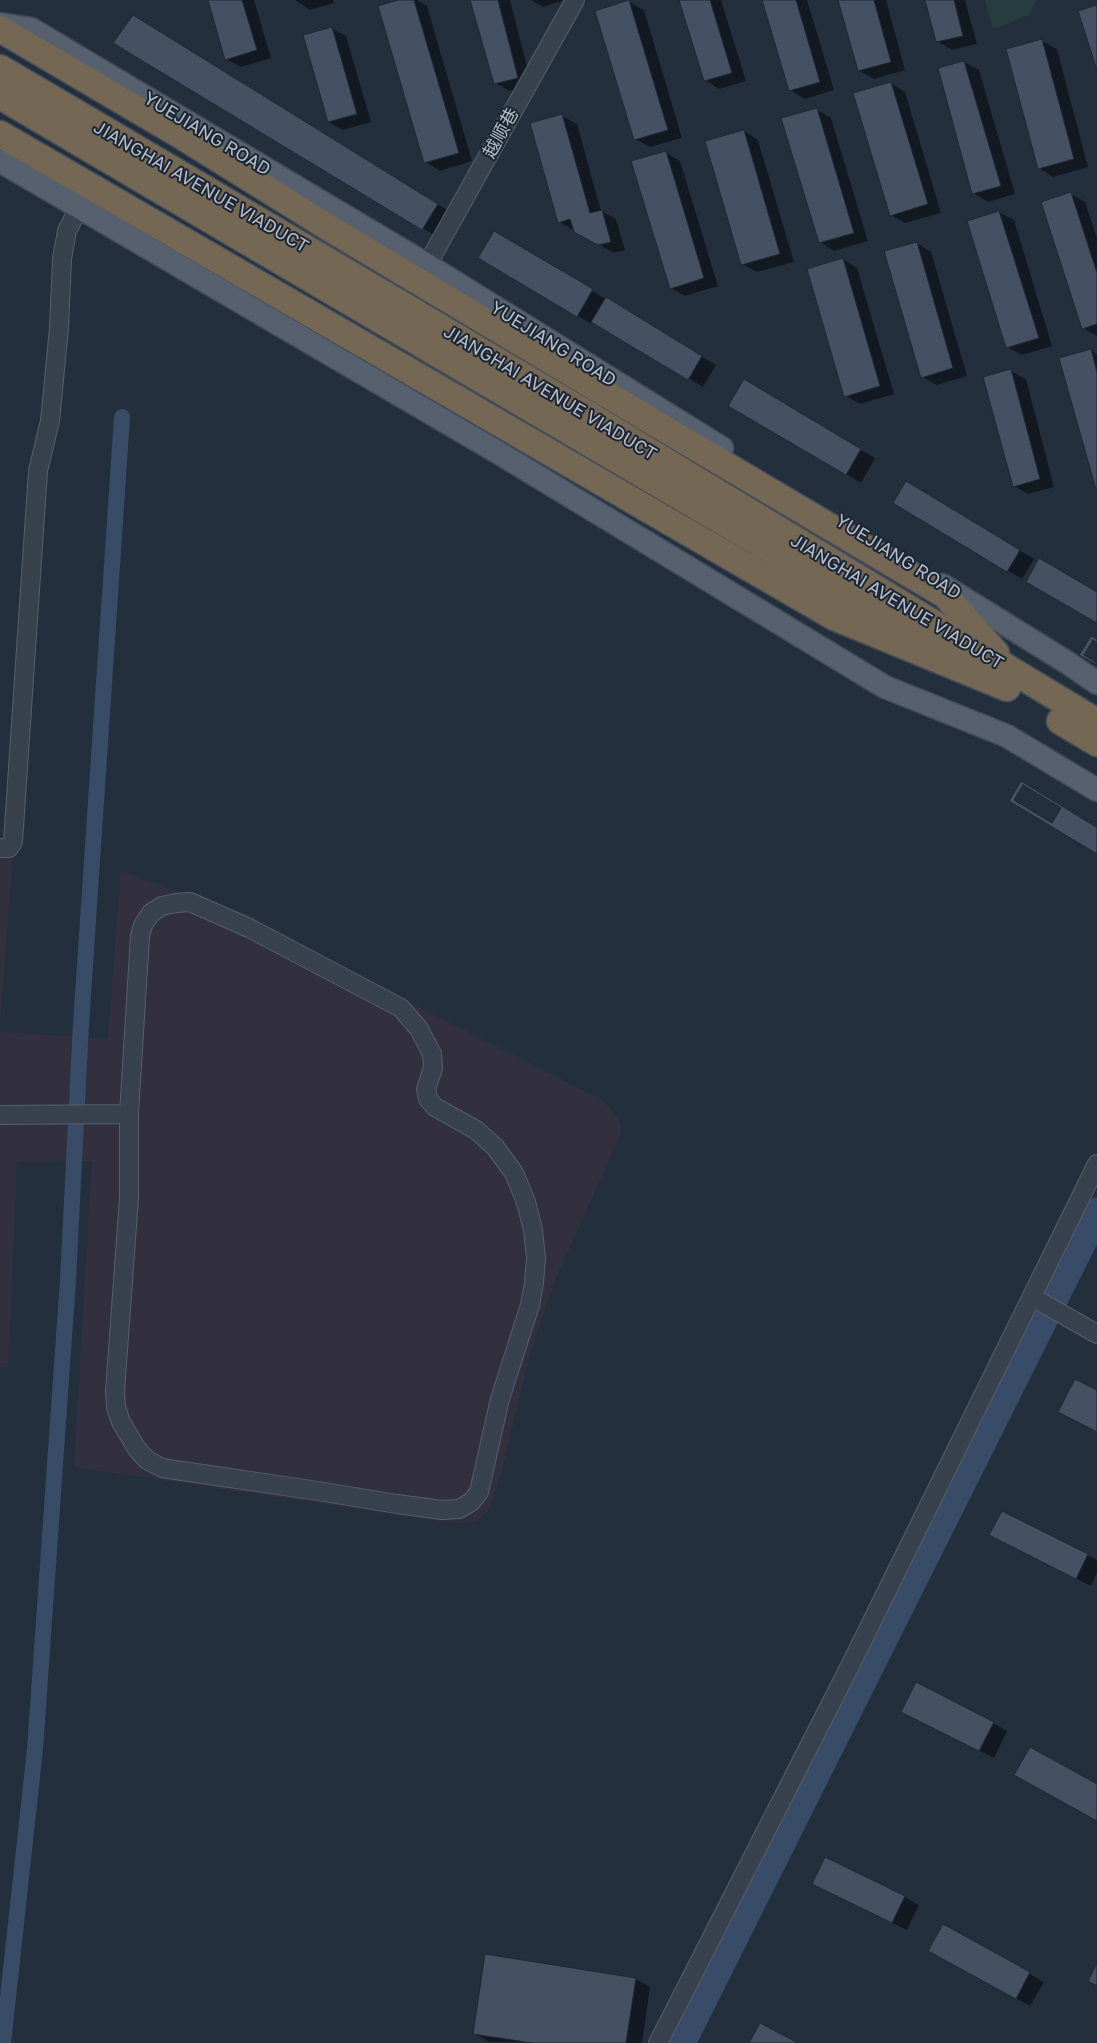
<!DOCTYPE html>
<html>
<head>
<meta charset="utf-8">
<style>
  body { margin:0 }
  canvas { display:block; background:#242f3e }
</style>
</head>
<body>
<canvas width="1097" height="2043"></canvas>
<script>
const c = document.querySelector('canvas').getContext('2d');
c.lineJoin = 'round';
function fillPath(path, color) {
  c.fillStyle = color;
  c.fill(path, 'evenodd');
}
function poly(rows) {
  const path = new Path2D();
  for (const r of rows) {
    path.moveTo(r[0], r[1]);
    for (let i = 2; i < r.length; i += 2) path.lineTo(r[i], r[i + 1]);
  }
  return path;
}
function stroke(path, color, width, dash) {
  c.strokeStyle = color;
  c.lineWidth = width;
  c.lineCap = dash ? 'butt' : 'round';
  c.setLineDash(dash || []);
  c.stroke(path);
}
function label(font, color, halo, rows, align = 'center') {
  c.font = font + ' "Golos Text","Noto Sans SC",sans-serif';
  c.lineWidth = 4;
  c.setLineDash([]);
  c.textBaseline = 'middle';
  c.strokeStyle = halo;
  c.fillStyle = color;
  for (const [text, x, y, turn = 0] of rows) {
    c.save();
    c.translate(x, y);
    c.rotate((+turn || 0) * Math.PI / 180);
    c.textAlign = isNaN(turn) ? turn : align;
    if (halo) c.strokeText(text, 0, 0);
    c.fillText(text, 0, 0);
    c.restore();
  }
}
fillPath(poly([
  [0,852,13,852,0,1022],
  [121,871,249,915,397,996,602,1100,612,1110,619,1121,621,1133,557,1276,529,1357,502,1470,493,1498,486,1514,475,1521,459,1523,439,1521,74,1467,92,1161,17,1162,8,1367,0,1367,0,1032,108,1039]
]), '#32303f');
fillPath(poly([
  [985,0,1037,0,1029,15,993,29]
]), '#263c3f');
fillPath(poly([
  [209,0,254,0,271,58,241,67,226,59],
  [295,0,333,0,334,3,310,10],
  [402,0,417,0,427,6,472,161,440,171,425,162],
  [471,0,510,0,532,86,510,91,495,83],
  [531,0,565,0,543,7],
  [680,0,721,0,746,81,719,89,705,80],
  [764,0,807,0,834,90,805,99,790,90],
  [840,0,886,0,905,70,874,79,859,71],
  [926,0,965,0,977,44,952,50,937,41],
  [629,2,644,10,682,138,650,147,635,139],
  [147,25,452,213,437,237,115,42],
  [331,28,346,36,371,122,343,130,329,122],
  [1042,41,1057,49,1088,167,1053,177,1039,168],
  [964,62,979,70,1015,194,988,202,973,193],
  [891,83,905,92,941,213,905,223,891,215],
  [816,109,831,118,868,241,834,251,820,242],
  [562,116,577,124,601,211,616,219,625,250,614,253,559,222],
  [744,131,758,140,794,262,757,272,742,264],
  [665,152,680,161,718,286,685,296,671,288],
  [1071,194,1085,202,1097,238,1097,336,1083,328],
  [999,212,1014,220,1052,346,1022,355,1007,347],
  [495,233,716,365,703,387,593,321,592,324,480,258],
  [917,243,931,252,967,376,937,385,922,377],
  [843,259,857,268,894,394,860,404,846,396],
  [1090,350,1097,354,1097,488],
  [1011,371,1026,379,1054,487,1028,494,1014,486],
  [744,381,875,458,861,483,730,405],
  [907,483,1034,559,1022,579,895,503],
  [1002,1512,1097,1560,1097,1573,1091,1586,1006,1543],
  [917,1719,993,1723,1007,1731,994,1758],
  [828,1892,905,1897,919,1905,907,1930],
  [943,1926,1044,1982,1030,2006,944,1959],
  [486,1955,636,1979,650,1987,642,2043,489,2042,474,2033]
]), '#0007');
stroke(poly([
  [3,2043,35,1749,68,1280,81,1024,122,417]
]), '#394c67', 16);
stroke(poly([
  [681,2043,1097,1212]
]), '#394c67', 29);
const building = poly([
  [208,0,242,0,257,50,225,60,208,0],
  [398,0,414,0,459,153,424,163,378,6,398,0],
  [470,0,498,0,518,78,494,84,470,0],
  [629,0,668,130,634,140,595,11,629,0],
  [679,0,710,0,732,73,704,81,679,0],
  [762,0,796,0,820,82,789,91,762,0],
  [838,0,874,0,891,62,858,71,838,0],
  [925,0,954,0,963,36,936,42,925,0],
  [1097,5,1097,70,1078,11,1097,5],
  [133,15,438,204,422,230,113,43,133,15],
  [332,27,357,114,328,122,303,35,332,27],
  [1042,39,1074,159,1038,169,1006,49,1042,39],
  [964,61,1001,186,972,194,938,68,964,61],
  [891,82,928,204,890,216,853,93,891,82],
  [817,108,854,233,819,243,781,118,817,108],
  [562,114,590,213,602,210,611,242,598,245,574,232,570,219,558,223,530,123,562,114],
  [744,130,780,254,741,265,705,141,744,130],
  [666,151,704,278,670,289,631,161,666,151],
  [1071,192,1097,273,1097,324,1082,329,1041,202,1071,192],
  [999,211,1039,338,1006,348,967,221,999,211],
  [494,231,593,289,577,317,478,258,494,231],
  [917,242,953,368,921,378,884,251,917,242],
  [843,258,880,386,844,397,807,269,843,258],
  [606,297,702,356,688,380,591,322,606,297],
  [1091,349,1097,372,1097,493,1059,358,1091,349],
  [1011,369,1040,479,1013,487,983,377,1011,369],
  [744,379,861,449,846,475,728,406,744,379],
  [906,481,1020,550,1007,572,893,503,906,481],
  [1039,558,1097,592,1097,623,1026,582,1039,558],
  [1091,636,1097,639,1097,665,1079,655,1091,636],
  [1093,640,1097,643,1097,663,1084,655,1093,640],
  [1021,781,1096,827,1097,824,1097,854,1009,801,1021,781],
  [1023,785,1061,808,1052,823,1014,800,1023,785],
  [1075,1379,1097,1390,1097,1432,1058,1412,1075,1379],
  [1002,1511,1088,1554,1076,1579,989,1535,1002,1511],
  [916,1682,994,1722,979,1751,901,1712,916,1682],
  [1030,1747,1097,1784,1097,1821,1014,1775,1030,1747],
  [825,1857,905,1896,892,1923,812,1884,825,1857],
  [943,1924,1030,1972,1016,1999,928,1951,943,1924],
  [485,1954,636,1978,626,2043,532,2043,473,2034,485,1954],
  [1097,1963,1097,1986,1088,1981,1097,1963],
  [760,2023,798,2043,749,2043,760,2023]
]);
fillPath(building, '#455162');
stroke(building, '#1f2835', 1);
const minor = poly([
  [427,265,575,0],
  [0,848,9,848,13,842,38,471,50,421,59,328,62,259,67,231,79,207],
  [190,902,249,928,401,1008,419,1029,432,1054,433,1068,426,1089,428,1099,435,1107,476,1130,495,1147,514,1173,526,1202,533,1230,536,1258,534,1283,530,1305,500,1399,479,1492,471,1502,459,1509,442,1510,397,1504,318,1491,162,1468,147,1460,137,1449,121,1422,116,1407,115,1391,129,1198,129,1114,140,936,143,925,151,913,162,906,176,903,190,902],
  [0,1115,129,1114],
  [1032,1297,1097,1334],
  [658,2043,850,1666,1097,1164]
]);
const major = poly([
  [0,24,31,29,427,265,722,448],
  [0,161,499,453,885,687,1007,736,1097,790],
  [942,585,1068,663,1097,683]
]);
const highway = poly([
  [0,29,180,135,329,228,653,422,945,595,996,653],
  [0,68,581,410,1097,722],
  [0,96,947,654],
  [0,134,834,617,1007,688],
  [1060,721,1097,743]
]);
stroke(minor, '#565f6c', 20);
stroke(major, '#414a57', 25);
stroke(highway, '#434c59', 29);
stroke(minor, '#38414e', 18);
stroke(major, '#56606e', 22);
stroke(highway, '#746855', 26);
label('18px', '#b4bcc9', '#1d2633', [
  ["越顺巷",501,133,-61],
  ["YUEJIANG ROAD",207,134,31],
  ["JIANGHAI AVENUE VIADUCT",201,187,30],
  ["YUEJIANG ROAD",553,344,32],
  ["JIANGHAI AVENUE VIADUCT",550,393,31],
  ["YUEJIANG ROAD",898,557,32],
  ["JIANGHAI AVENUE VIADUCT",897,602,31]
]);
</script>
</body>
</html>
